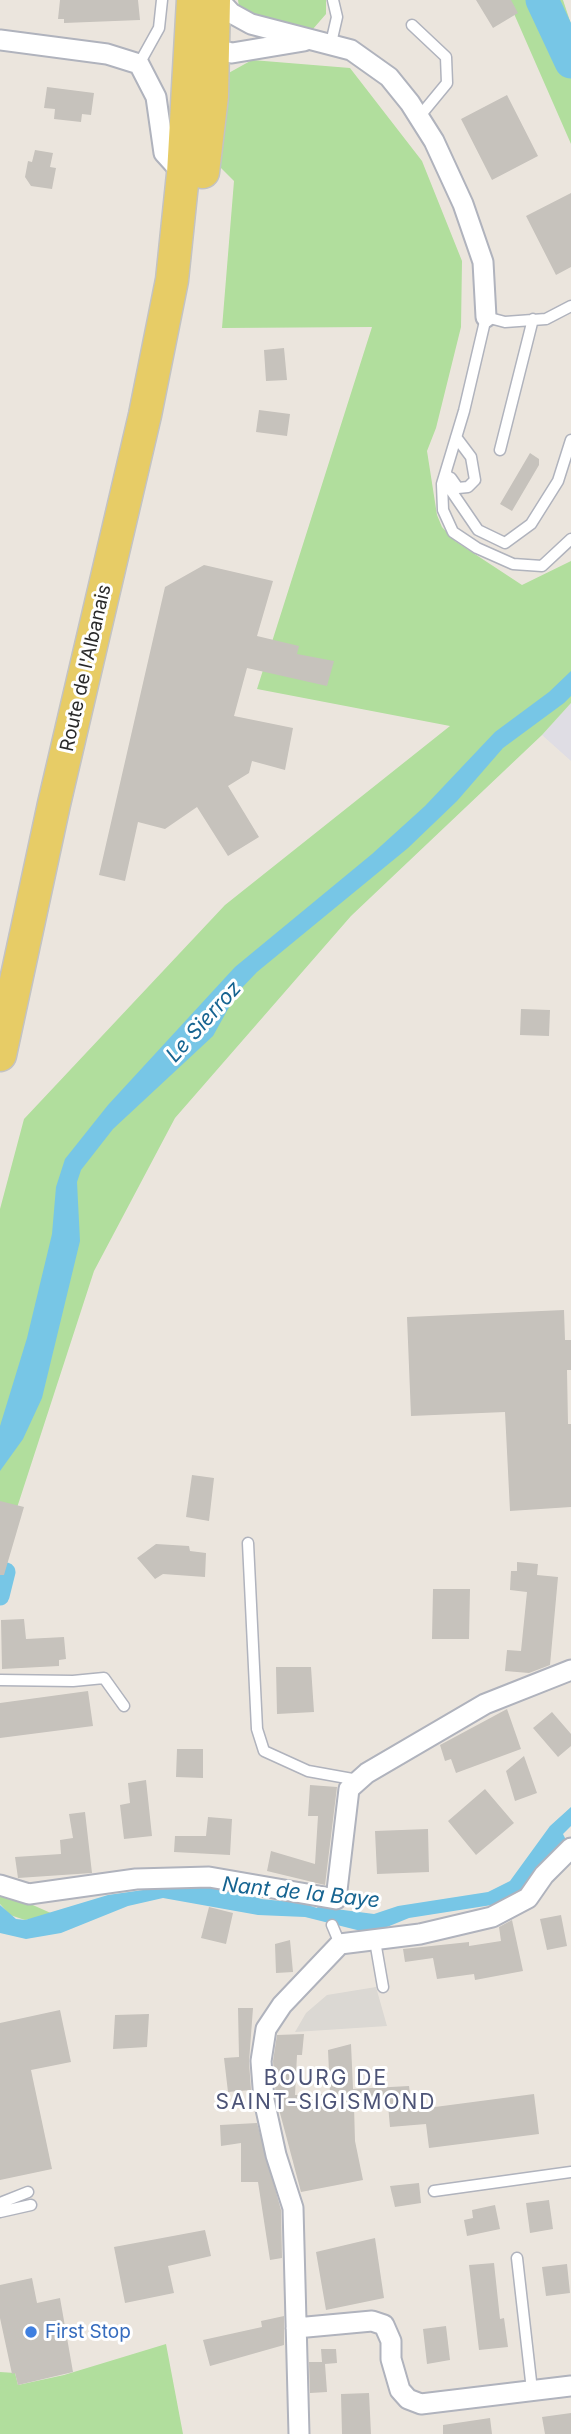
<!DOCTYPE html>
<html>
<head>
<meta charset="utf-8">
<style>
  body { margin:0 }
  canvas { display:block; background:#ebe5dd }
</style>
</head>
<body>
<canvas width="571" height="2434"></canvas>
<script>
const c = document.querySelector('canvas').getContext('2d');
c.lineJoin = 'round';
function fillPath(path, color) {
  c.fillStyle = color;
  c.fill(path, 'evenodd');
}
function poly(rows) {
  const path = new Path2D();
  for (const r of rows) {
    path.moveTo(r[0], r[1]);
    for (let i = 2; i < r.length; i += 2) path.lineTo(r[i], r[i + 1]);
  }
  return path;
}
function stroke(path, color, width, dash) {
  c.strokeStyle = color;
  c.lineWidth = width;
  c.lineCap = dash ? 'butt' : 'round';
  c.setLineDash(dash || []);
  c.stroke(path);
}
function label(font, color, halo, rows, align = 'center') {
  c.font = font + ' Inter,sans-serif';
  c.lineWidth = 6;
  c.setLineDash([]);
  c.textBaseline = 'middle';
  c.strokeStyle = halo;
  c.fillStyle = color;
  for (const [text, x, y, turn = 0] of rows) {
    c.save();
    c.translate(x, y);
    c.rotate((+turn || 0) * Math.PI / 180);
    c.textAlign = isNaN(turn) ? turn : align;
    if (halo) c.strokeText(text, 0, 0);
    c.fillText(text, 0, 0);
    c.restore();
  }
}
fillPath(poly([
  [571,703,571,761,542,735]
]), '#dfdde4');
fillPath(poly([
  [238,0,326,0,326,14,313,29,288,27,261,19,239,7],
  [508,0,563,0,571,24,571,144],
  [252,60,350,68,422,161,462,261,461,327,436,428,427,451,437,515,442,527,455,541,522,585,571,561,571,703,542,735,351,916,175,1118,94,1271,0,1560,0,1209,24,1119,225,905,450,726,257,689,372,327,222,328,234,181,216,163,225,75],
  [0,1886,17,1898,53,1914,25,1920,10,1915,0,1904],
  [166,2344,183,2434,0,2434,0,2372,15,2373,18,2385,64,2375]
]), '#b1de9d');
fillPath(poly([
  [376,1987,387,2026,295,2032,306,2013,327,1995]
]), '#dbd8d3');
fillPath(poly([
  [571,671,571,696,564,703,503,748,457,801,408,848,257,972,237,993,213,1036,113,1129,81,1170,77,1182,80,1241,42,1398,23,1439,0,1471,0,1426,27,1338,52,1234,56,1187,65,1159,108,1105,235,967,372,854,425,806,495,732,549,692],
  [571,1807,571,1826,563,1834,567,1842,518,1894,498,1904,409,1918,382,1929,365,1932,305,1917,258,1915,163,1898,128,1906,61,1933,26,1939,0,1933,0,1905,16,1919,25,1920,108,1895,164,1887,226,1887,261,1899,302,1903,317,1908,320,1903,328,1908,374,1914,398,1906,488,1892,510,1881,550,1826]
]), '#77c6e6');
stroke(poly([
  [0,1596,6,1572]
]), '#77c6e6', 19);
stroke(poly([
  [542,0,571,62]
]), '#77c6e6', 33);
fillPath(poly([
  [60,0,138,0,140,20,64,23,64,19,58,19],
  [476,0,511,0,518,13,493,28],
  [47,87,94,93,91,115,82,114,81,122,54,119,55,109,44,108],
  [507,95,538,156,492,180,461,119],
  [35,150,53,153,50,167,56,168,52,189,31,186,25,177,28,161,32,162],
  [571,193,571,267,556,275,526,216],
  [284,348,287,380,266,381,264,350],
  [259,410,290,414,287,436,256,432],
  [530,453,539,459,539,465,512,511,500,504],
  [204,565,273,581,257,636,299,646,297,654,334,661,327,686,247,668,234,716,293,728,285,770,252,761,249,773,228,786,259,837,228,856,197,807,165,829,138,822,125,881,99,875,165,587],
  [521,1009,550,1010,549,1036,520,1035],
  [564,1310,565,1340,571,1340,571,1370,567,1370,568,1424,571,1424,571,1507,510,1511,505,1412,411,1416,407,1317],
  [192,1475,214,1478,209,1521,186,1517],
  [0,1501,24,1507,4,1575,0,1575],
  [156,1544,189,1546,190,1551,206,1553,205,1577,163,1574,155,1579,137,1558],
  [517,1562,538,1564,537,1575,558,1577,550,1665,529,1673,505,1671,507,1650,521,1651,527,1592,510,1590,511,1571,517,1571],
  [433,1589,470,1589,469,1639,432,1639],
  [24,1619,26,1639,64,1637,66,1659,59,1660,59,1666,2,1669,1,1620],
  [276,1667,311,1667,314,1712,277,1714],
  [88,1691,93,1726,0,1738,0,1703],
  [507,1709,521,1749,456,1773,451,1759,445,1761,440,1745],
  [552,1712,571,1734,571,1746,558,1757,533,1728],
  [177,1749,203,1749,203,1778,176,1777],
  [524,1756,537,1793,515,1801,506,1771],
  [146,1780,152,1836,124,1839,120,1805,130,1803,128,1783],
  [310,1785,337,1787,325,1885,267,1871,271,1851,315,1864,318,1816,308,1816],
  [485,1789,514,1823,476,1855,448,1821],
  [85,1812,92,1873,18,1878,15,1857,61,1854,60,1840,73,1838,69,1814],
  [208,1817,232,1819,230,1855,174,1852,175,1836,206,1836],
  [428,1829,429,1872,377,1874,375,1831],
  [209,1907,233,1913,226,1944,201,1938],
  [561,1915,567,1946,547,1950,540,1919],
  [512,1920,523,1971,475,1980,474,1974,437,1979,433,1958,405,1962,403,1949,469,1942,469,1946,501,1941,499,1927],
  [290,1940,293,1972,276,1973,275,1944],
  [238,2008,253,2008,249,2062,251,2090,228,2092,224,2058,239,2057],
  [60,2010,71,2062,31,2070,52,2169,0,2180,0,2023],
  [149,2014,147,2047,113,2049,115,2015],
  [304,2034,302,2055,297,2055,295,2095,330,2094,328,2050,351,2044,353,2089,409,2086,412,2110,534,2094,539,2134,429,2148,426,2124,390,2127,388,2105,354,2106,355,2141,363,2180,301,2192,276,2098,273,2061,277,2035],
  [257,2123,281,2210,282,2258,270,2260,258,2182,241,2182,241,2143,221,2146,220,2125],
  [419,2183,421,2203,395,2207,390,2186],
  [549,2200,553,2229,530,2233,526,2203],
  [495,2205,500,2229,467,2236,464,2220,473,2218,472,2210],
  [205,2230,211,2256,168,2266,174,2293,125,2303,114,2247],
  [375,2238,384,2298,326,2310,316,2252],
  [494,2263,500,2319,504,2318,508,2347,479,2350,469,2265],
  [567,2264,570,2293,546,2296,542,2267],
  [32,2278,37,2303,60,2298,73,2372,18,2385,15,2373,12,2374,0,2318,0,2285],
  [284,2316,284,2345,210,2366,203,2340,262,2327,261,2321],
  [446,2326,450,2360,427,2364,423,2329],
  [321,2349,336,2349,337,2363,325,2364,327,2392,310,2393,309,2362,322,2362],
  [369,2393,371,2434,342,2434,341,2394],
  [571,2413,571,2434,545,2434,542,2417],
  [490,2418,492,2434,443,2434,443,2425]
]), '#c6c2bc');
const service = poly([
  [412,25,446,57,447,83,419,117],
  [331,43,337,17,333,0],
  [139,64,159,28,162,0],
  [571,306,546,319,505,322,486,317,464,411,442,484,443,510,453,532,477,548,513,564,542,566,571,539],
  [500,450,533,319],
  [446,472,452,492,478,530,505,543,531,524,558,481,571,440],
  [451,478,458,488,468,487,475,480,471,457,456,437],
  [248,1543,257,1729,264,1751,308,1771,358,1780],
  [0,1680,73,1681,104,1678,124,1706],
  [332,1925,340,1944],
  [375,1941,383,1987],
  [434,2191,571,2172],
  [0,2203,28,2192],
  [0,2212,31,2205],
  [517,2258,532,2390]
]);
const minor = poly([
  [219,0,231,13,251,24,351,50,389,77,410,103,434,141,463,204,483,262,486,317],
  [0,40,107,54,139,64,156,97,164,153,183,174],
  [204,43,214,49,232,53,304,41],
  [0,1885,29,1894,136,1879,209,1877,336,1899,349,1789,367,1773,485,1704,571,1670],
  [296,2328,372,2321,384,2325,391,2341,391,2359,400,2390,408,2399,421,2404,571,2386],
  [299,2434,293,2208,276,2155,264,2100,261,2061,266,2029,282,2005,340,1944,420,1934,492,1917,528,1898,544,1875,571,1848]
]);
const primary = poly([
  [203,172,212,96,214,0],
  [0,1055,54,804,145,415,172,280,183,174,193,0]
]);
stroke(service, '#b0b3bd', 13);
stroke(minor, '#b0b3bd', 23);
stroke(primary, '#c3c3c3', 35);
stroke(service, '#fff', 10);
stroke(minor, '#fff', 19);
stroke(primary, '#e7cc66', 32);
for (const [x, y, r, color] of [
  [31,2332,7,"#3f7fe0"]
]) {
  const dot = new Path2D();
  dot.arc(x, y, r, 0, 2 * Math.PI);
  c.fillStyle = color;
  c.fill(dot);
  stroke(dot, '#fff', 2.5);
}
label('19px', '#2a2a2a', '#fff', [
  ["Route de l'Albanais",86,668,-77]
]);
label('19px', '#366cbe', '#fff', [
  ["First Stop",45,2332]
], 'left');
label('italic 21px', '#166491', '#fff', [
  ["Le Sierroz",204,1022,-48],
  ["Nant de la Baye",301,1893,6]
]);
c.letterSpacing = '2px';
label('21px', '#4d5477', '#fff', [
  ["BOURG DE",326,2079],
  ["SAINT-SIGISMOND",326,2103]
]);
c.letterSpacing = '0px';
</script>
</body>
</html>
